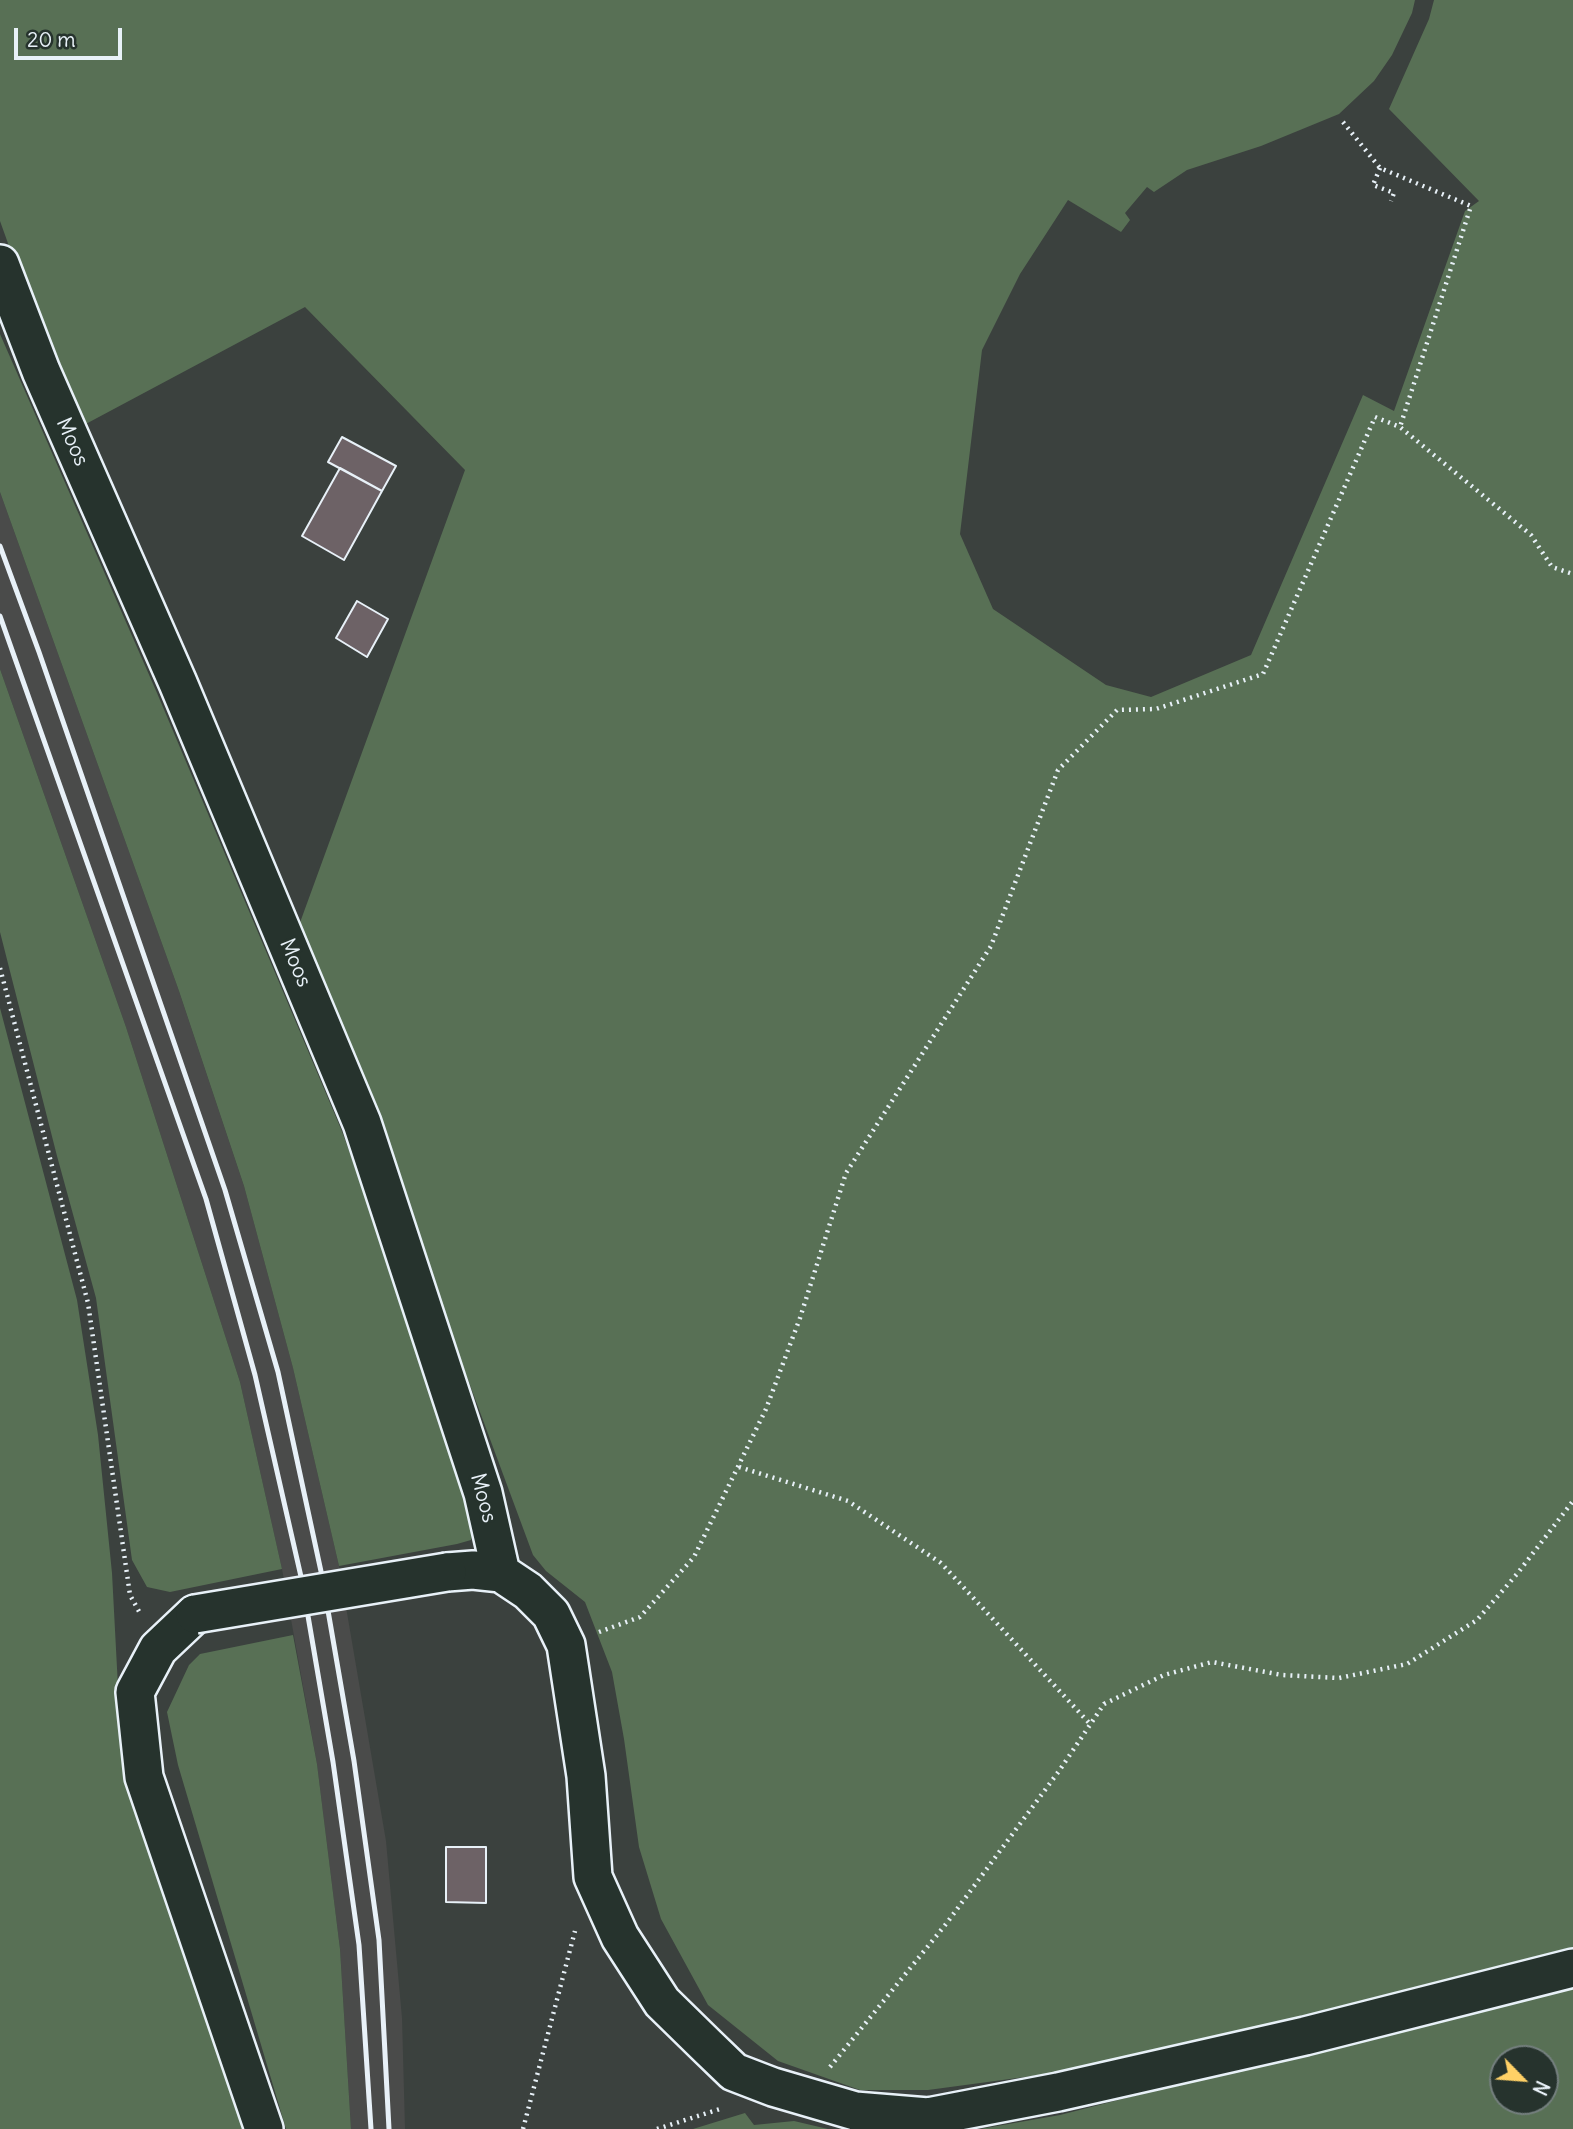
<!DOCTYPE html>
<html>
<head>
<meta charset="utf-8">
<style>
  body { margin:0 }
  #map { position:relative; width:1573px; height:2129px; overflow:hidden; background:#3b413e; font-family:Delius,sans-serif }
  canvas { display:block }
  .north { position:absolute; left:1489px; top:2045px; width:70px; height:70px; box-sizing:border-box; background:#26332d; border:2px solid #747f7e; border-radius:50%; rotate:115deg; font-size:19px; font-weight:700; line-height:28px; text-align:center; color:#e8f1f8 }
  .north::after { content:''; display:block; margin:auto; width:24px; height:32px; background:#ffd166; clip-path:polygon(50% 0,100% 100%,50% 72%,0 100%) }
  .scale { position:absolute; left:14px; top:28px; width:108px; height:32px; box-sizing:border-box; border:4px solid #e8f1f8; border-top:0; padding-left:9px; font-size:21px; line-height:24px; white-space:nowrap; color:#e8f1f8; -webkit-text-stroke:5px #26332d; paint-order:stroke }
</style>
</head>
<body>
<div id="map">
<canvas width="1573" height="2129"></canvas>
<div class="north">N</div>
<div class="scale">20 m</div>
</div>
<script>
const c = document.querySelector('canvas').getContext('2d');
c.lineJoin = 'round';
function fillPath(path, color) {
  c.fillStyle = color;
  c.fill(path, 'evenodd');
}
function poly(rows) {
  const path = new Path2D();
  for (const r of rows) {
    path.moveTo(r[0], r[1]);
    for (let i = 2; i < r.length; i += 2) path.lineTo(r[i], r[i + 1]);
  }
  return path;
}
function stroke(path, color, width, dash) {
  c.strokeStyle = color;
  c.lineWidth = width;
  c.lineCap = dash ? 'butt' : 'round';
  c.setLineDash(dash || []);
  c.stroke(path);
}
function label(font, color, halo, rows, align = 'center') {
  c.font = font + ' Delius,sans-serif';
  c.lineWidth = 5;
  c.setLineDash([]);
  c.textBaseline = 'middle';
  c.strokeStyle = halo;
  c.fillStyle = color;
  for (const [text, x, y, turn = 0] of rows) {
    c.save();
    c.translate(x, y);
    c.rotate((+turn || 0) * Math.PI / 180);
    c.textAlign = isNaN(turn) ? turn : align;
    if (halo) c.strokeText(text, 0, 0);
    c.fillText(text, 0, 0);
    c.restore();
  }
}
fillPath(poly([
  [0,492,179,991,244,1186,293,1368,339,1566,386,1841,402,2018,405,2129,351,2129,340,1949,317,1764,282,1569,240,1382,126,1027,0,669]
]), '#4a4b4a');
fillPath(poly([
  [0,0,1415,0,1412,13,1392,55,1374,81,1339,114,1261,146,1187,170,1154,192,1147,187,1125,213,1130,220,1121,232,1068,200,1020,274,982,350,960,534,993,609,1106,685,1151,697,1251,655,1363,395,1394,411,1465,211,1479,201,1389,109,1429,19,1434,0,1573,0,1573,1947,1303,2017,1062,2072,928,2090,860,2090,778,2061,708,2005,661,1919,639,1847,624,1739,612,1672,585,1602,546,1571,533,1555,371,1118,298,928,465,470,305,307,82,426,53,369,0,221],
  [0,334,157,693,341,1129,468,1471,476,1524,471,1540,457,1544,339,1566,293,1368,244,1186,179,991,0,492],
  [0,669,126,1027,240,1382,282,1569,170,1592,147,1587,132,1560,96,1298,57,1156,0,932],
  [0,1008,77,1300,98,1435,112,1573,119,1706,132,1777,243,2129,0,2129],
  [293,1635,317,1764,340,1949,351,2129,286,2129,178,1765,167,1712,189,1665,200,1654],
  [1573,1989,1573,2129,980,2129,1060,2115,1309,2051],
  [1503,2059,1545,2059,1545,2101,1503,2101],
  [745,2113,754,2125,794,2121,828,2129,693,2129]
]), '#587055');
const building = poly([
  [342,437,396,466,382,491,328,462,342,437],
  [340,468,382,491,344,560,302,536,340,468],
  [357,601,388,619,367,657,336,638,357,601],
  [446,1847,486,1847,486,1903,446,1902,446,1847]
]);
fillPath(building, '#6d6266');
stroke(building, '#e8f1f8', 2);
const minor = poly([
  [0,264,41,371,178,683,362,1123,483,1493,501,1573],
  [447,1572,473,1570,501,1573,528,1591,551,1614,566,1645,586,1776,593,1877,620,1937,662,2002,707,2046,734,2072,773,2087,855,2111,928,2117,1058,2092,1305,2036,1573,1968],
  [195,1614,158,1649,135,1692,144,1777,264,2129]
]);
stroke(minor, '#e8f1f8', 42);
stroke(poly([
  [1343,122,1380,168,1471,206,1400,427],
  [1380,168,1373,185,1394,193,1391,201],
  [0,968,88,1303,130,1595,141,1615],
  [739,1467,848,1501,941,1563,1091,1725],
  [599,1632,640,1617,694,1557,766,1409,800,1318,846,1173,991,946,1058,770,1117,710,1156,709,1263,674,1375,417,1400,427,1531,535,1552,567,1573,574],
  [830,2067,946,1924,1059,1771,1104,1704,1164,1675,1212,1662,1282,1675,1339,1678,1407,1664,1477,1620,1517,1574,1573,1501],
  [523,2129,575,1931],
  [657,2129,723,2108]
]), '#e8f1f8', 4.5, [2, 5]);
stroke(minor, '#26332d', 37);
stroke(poly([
  [0,546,39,652,225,1190,278,1372,322,1576,354,1761,379,1940,389,2129],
  [0,616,206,1199,255,1375,302,1581,333,1762,359,1945,371,2129]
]), '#e8f1f8', 5);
const minorBridge = poly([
  [195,1614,447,1572]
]);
stroke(minorBridge, '#e8f1f8', 42, []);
stroke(minorBridge, '#26332d', 37);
label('21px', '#e8f1f8', '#26332d', [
  ["Moos",72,442,66],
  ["Moos",295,963,67],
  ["Moos",483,1498,75]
]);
</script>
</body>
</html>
